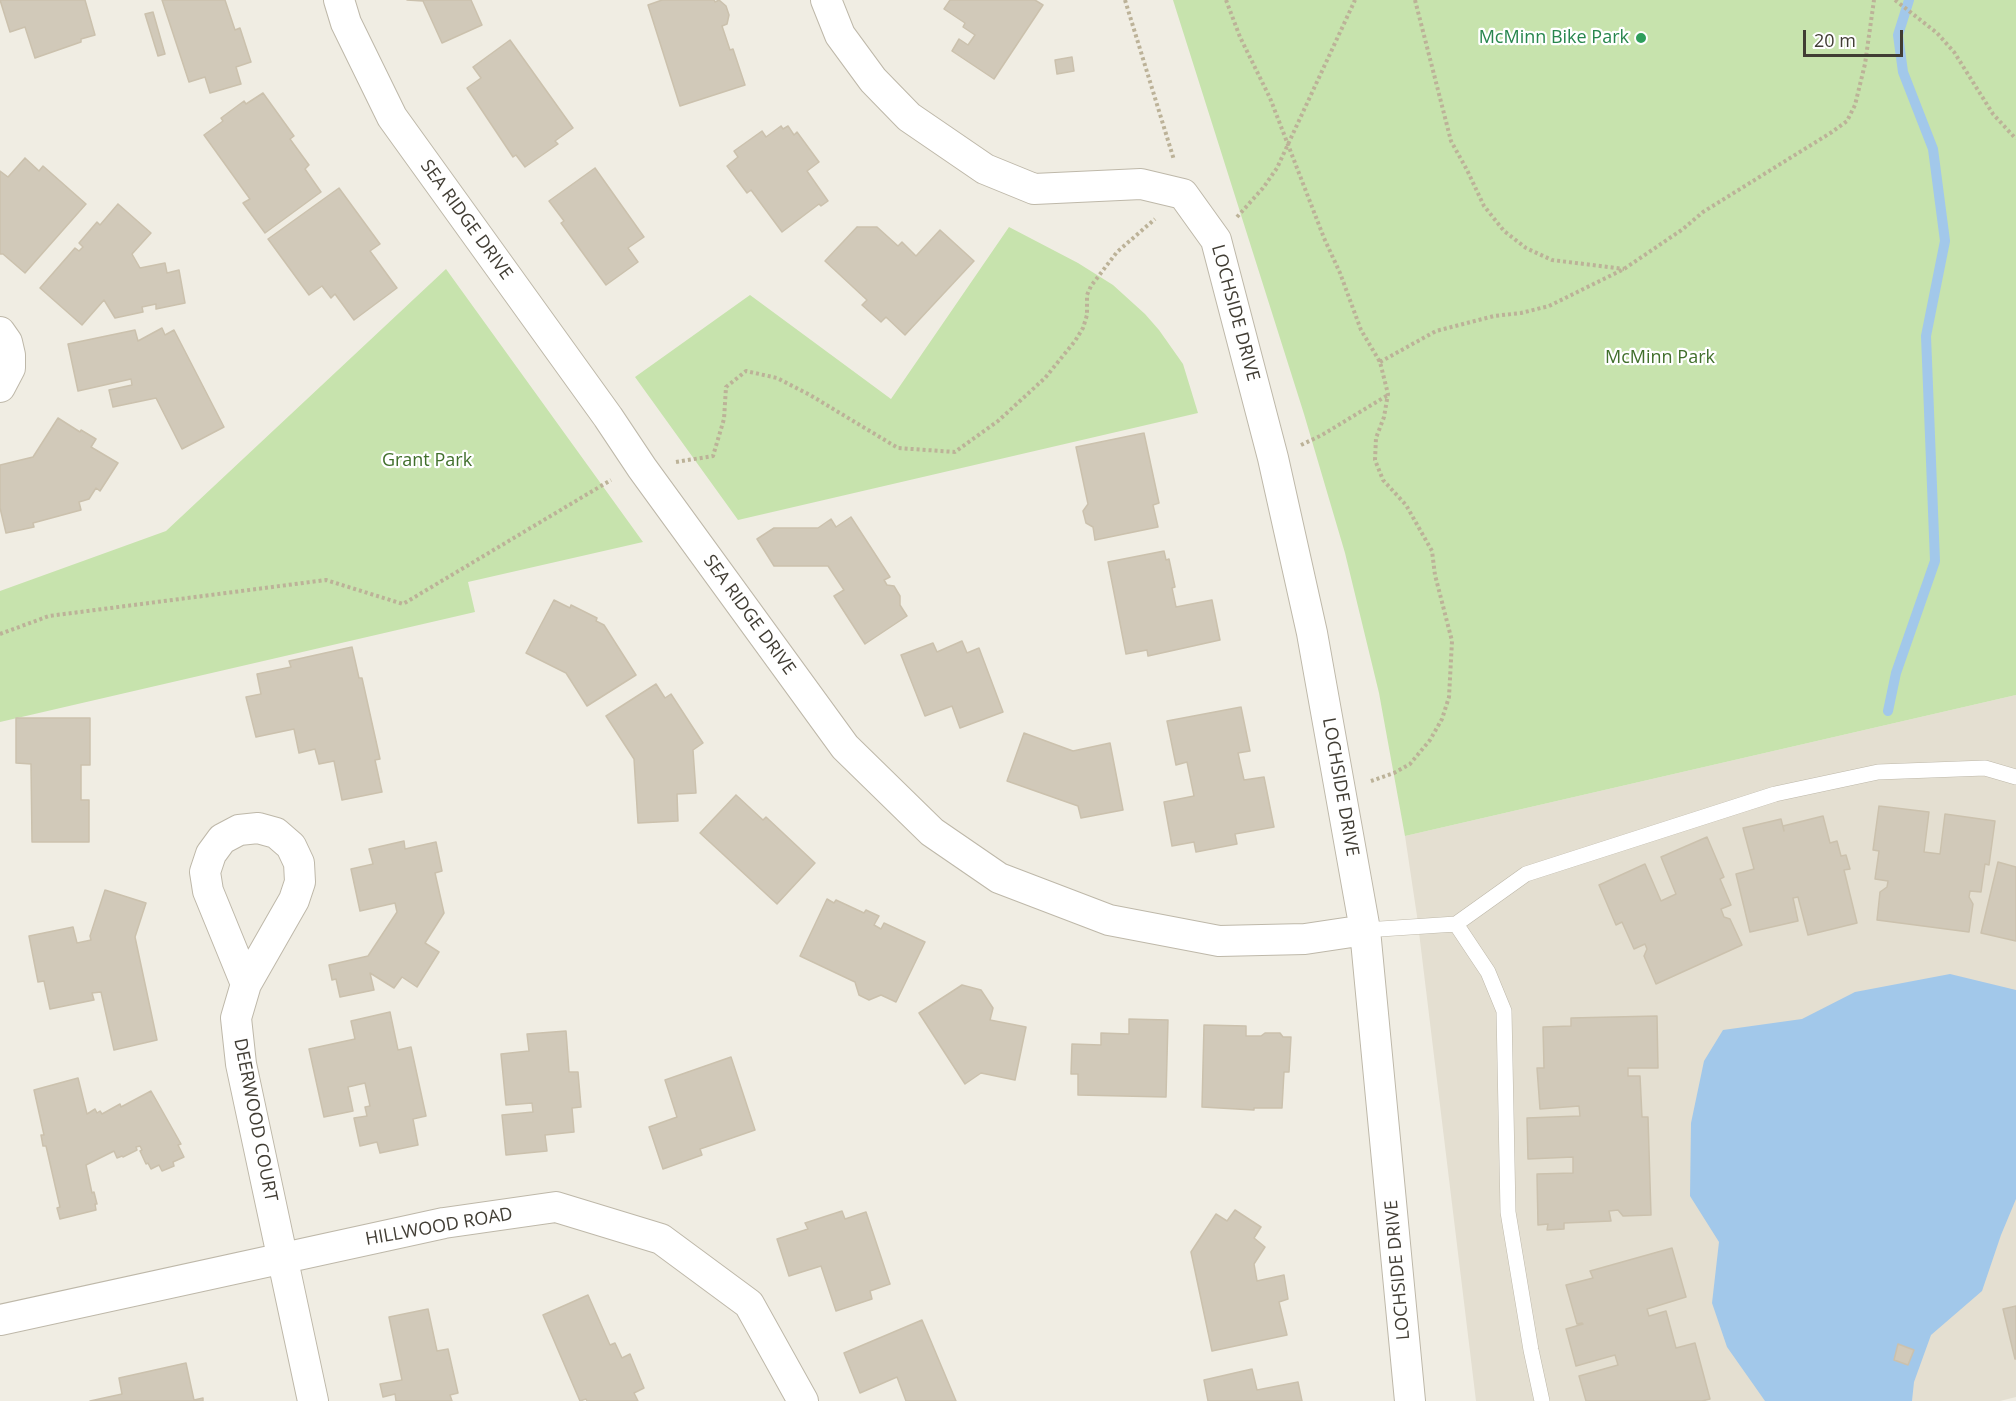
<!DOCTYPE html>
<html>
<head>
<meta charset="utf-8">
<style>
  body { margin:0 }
  #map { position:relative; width:2016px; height:1401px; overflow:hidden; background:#f0ede3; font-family:"Open Sans",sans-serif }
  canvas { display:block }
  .scale { position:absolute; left:1803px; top:30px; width:100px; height:27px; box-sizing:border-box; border:3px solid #413d34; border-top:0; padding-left:8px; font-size:18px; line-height:21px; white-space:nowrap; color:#413d34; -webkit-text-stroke:4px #fff; paint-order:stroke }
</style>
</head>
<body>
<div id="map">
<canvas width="2016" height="1401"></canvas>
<div class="scale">20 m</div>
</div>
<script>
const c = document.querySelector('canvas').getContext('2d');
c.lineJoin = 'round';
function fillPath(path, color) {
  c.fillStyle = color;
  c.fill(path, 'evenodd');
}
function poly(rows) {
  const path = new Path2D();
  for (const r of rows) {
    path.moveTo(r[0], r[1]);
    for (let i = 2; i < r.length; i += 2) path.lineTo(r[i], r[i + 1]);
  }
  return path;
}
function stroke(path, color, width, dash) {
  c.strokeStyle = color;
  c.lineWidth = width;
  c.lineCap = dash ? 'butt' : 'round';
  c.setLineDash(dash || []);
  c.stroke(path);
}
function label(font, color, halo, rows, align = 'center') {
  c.font = font + ' "Open Sans",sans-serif';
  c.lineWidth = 4.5;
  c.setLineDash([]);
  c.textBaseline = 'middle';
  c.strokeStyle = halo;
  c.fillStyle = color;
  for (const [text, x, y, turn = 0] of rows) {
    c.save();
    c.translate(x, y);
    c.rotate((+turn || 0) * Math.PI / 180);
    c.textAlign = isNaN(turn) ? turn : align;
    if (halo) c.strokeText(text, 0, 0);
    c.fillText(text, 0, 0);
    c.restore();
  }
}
fillPath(poly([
  [2016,695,2016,1397,2000,1401,1476,1401,1417,916,1405,836]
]), '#e4dfd1');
fillPath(poly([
  [1173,0,2016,0,2016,695,1405,836,1379,693,1345,553,1304,414],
  [1009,227,1078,263,1113,285,1145,314,1159,330,1183,364,1198,413,738,520,635,377,750,295,891,399],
  [446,269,643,542,468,582,475,612,0,722,0,591,166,531]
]), '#c7e3ad');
fillPath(poly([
  [1950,974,2016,990,2016,1199,2001,1235,1982,1291,1931,1335,1914,1382,1912,1401,1765,1401,1727,1347,1712,1303,1719,1242,1690,1196,1691,1123,1704,1061,1723,1030,1802,1019,1855,992]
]), '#a2c8ea');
stroke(poly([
  [1888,711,1896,673,1935,561,1926,336,1945,241,1933,149,1903,72,1898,35,1909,0]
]), '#a2c8ea', 10);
const building = poly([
  [0,0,85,0,95,35,81,39,81,42,35,58,25,27,10,32,0,0],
  [162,0,225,0,235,30,240,28,251,62,236,67,241,84,210,93,205,77,189,82,162,0],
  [407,0,471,0,482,25,442,43,423,1,407,0],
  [662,0,714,0,715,2,719,0,726,6,729,15,727,24,722,26,730,50,733,49,745,85,680,106,648,5,662,0],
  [950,0,1035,0,1043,5,994,79,952,51,959,39,968,45,975,35,963,27,965,23,944,9,950,0],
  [153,12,165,54,158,56,145,14,153,12],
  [510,40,573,128,555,141,558,144,525,167,516,155,513,157,467,88,481,78,473,67,510,40],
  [1072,57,1074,71,1057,74,1055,60,1072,57],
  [263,93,294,136,290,139,309,165,305,169,321,192,265,233,243,203,250,199,204,135,223,121,221,118,244,101,246,104,263,93],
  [781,126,783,129,788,126,794,135,797,132,819,162,807,171,828,201,821,206,819,204,782,232,751,190,747,193,727,166,738,157,734,151,762,131,766,137,781,126],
  [25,158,39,171,43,166,86,204,25,273,3,254,0,254,0,171,8,177,25,158],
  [595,168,644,237,628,248,638,262,606,285,561,223,564,221,549,201,595,168],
  [339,188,380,244,370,251,397,288,354,320,335,294,331,298,322,286,309,295,268,239,339,188],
  [118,204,151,233,132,254,140,268,165,263,167,273,179,270,185,303,156,309,156,304,142,307,143,312,115,318,104,300,82,325,40,288,75,248,79,251,83,247,79,243,97,222,100,225,118,204],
  [857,227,877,227,898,246,902,242,916,256,940,230,974,261,905,335,886,317,881,322,862,305,867,300,825,261,857,227],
  [162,328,165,335,174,330,224,427,182,449,156,398,113,407,109,390,132,385,131,379,78,391,68,344,135,330,138,341,162,328],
  [58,418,80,432,81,430,96,439,91,447,118,463,100,491,96,488,89,499,79,502,81,510,33,523,34,527,6,533,0,508,0,465,33,457,58,418],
  [1144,433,1159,503,1153,505,1158,527,1095,540,1093,527,1086,523,1083,511,1088,504,1076,447,1144,433],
  [851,517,890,577,884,580,887,585,894,586,900,596,900,605,907,616,865,644,834,596,844,590,828,566,774,566,757,539,774,528,818,528,831,519,836,527,851,517],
  [1164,551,1166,560,1169,559,1175,587,1172,588,1176,607,1212,600,1220,640,1148,656,1147,650,1126,654,1108,562,1164,551],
  [554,600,570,608,571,605,597,618,596,621,604,625,636,675,587,706,566,673,526,653,554,600],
  [962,641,967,653,979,648,1003,712,960,728,952,706,925,716,901,655,933,643,937,652,962,641],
  [352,647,359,678,362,678,380,759,375,760,382,792,342,800,334,761,319,764,315,749,299,753,294,729,256,737,246,697,261,694,257,674,291,667,289,661,352,647],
  [656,684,665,698,671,694,703,743,693,750,696,793,677,794,678,821,638,823,634,759,606,716,656,684],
  [1241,707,1250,751,1238,753,1244,780,1264,777,1274,827,1235,834,1237,844,1196,852,1194,842,1172,846,1164,802,1194,796,1187,762,1176,765,1167,721,1241,707],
  [16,718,90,718,90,765,81,765,81,800,89,800,89,842,32,842,31,764,16,763,16,718],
  [1024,733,1073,751,1110,743,1123,810,1081,818,1078,806,1007,781,1024,733],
  [736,795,763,820,766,817,815,863,777,904,700,833,736,795],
  [1879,806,1929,812,1924,852,1940,854,1945,814,1995,821,1989,865,1985,864,1981,892,1970,891,1969,897,1973,904,1969,932,1877,920,1880,892,1887,887,1888,881,1875,879,1879,851,1873,850,1879,806],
  [1823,816,1830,843,1837,841,1841,856,1846,855,1850,869,1844,870,1857,923,1808,935,1798,897,1793,898,1798,921,1750,932,1736,874,1754,869,1743,828,1781,819,1784,831,1783,826,1823,816],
  [1707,837,1724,877,1720,879,1731,905,1721,909,1724,917,1730,919,1742,945,1656,984,1644,956,1647,949,1645,944,1634,949,1622,922,1616,925,1599,885,1645,864,1661,901,1676,894,1661,857,1707,837],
  [404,841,405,849,436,842,442,871,435,873,444,913,425,943,439,952,417,987,402,977,394,988,370,973,374,990,340,997,336,979,332,980,329,965,368,956,397,912,395,903,360,911,351,869,373,864,369,849,404,841],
  [1998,862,2016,867,2016,941,1981,933,1998,862],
  [105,890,146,903,135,937,157,1040,114,1050,101,992,92,993,94,1000,50,1009,44,981,38,982,29,936,73,927,77,943,91,940,90,936,105,890],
  [827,899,834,903,836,900,864,913,866,910,879,916,874,925,881,929,884,923,925,942,896,1002,881,995,869,1000,859,995,855,982,800,956,827,899],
  [962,985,981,990,993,1008,990,1020,1026,1027,1015,1080,981,1073,965,1084,919,1013,962,985],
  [390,1012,398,1050,411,1047,426,1116,413,1119,418,1145,380,1153,377,1142,360,1146,354,1118,367,1116,365,1107,370,1106,365,1083,348,1087,353,1111,324,1117,309,1049,355,1039,351,1021,390,1012],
  [1657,1016,1658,1068,1628,1068,1628,1076,1640,1076,1642,1117,1648,1117,1651,1215,1623,1216,1618,1210,1609,1211,1611,1221,1564,1223,1564,1229,1547,1230,1548,1224,1538,1225,1537,1174,1573,1173,1573,1157,1528,1159,1527,1118,1580,1116,1579,1106,1540,1109,1537,1068,1544,1068,1543,1027,1571,1026,1571,1018,1657,1016],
  [1129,1019,1168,1020,1166,1097,1078,1095,1078,1074,1071,1074,1072,1044,1101,1045,1101,1033,1129,1034,1129,1019],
  [1204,1025,1246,1026,1246,1036,1261,1036,1265,1033,1280,1033,1283,1037,1291,1037,1289,1072,1284,1072,1282,1108,1254,1108,1254,1110,1202,1107,1204,1025],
  [566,1031,569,1072,578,1072,581,1107,572,1108,574,1132,545,1135,547,1151,506,1155,502,1115,533,1112,532,1103,506,1105,501,1054,529,1051,527,1034,566,1031],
  [731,1057,755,1130,700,1149,702,1155,663,1169,649,1127,677,1117,665,1080,731,1057],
  [78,1078,87,1114,95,1109,97,1113,100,1111,102,1114,120,1104,121,1107,151,1091,181,1144,178,1145,184,1157,173,1162,174,1166,162,1171,159,1165,151,1169,148,1163,146,1164,140,1151,142,1150,140,1146,136,1147,137,1150,123,1157,122,1156,117,1158,114,1151,86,1165,92,1193,94,1192,97,1204,95,1204,96,1210,60,1219,57,1208,60,1207,46,1146,43,1146,41,1135,44,1135,34,1090,78,1078],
  [1235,1210,1261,1227,1254,1238,1265,1247,1254,1264,1257,1281,1284,1275,1288,1299,1279,1302,1287,1335,1212,1351,1191,1252,1216,1214,1227,1221,1235,1210],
  [842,1211,845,1219,866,1212,890,1284,870,1291,872,1299,836,1311,821,1266,789,1276,777,1239,808,1229,805,1223,842,1211],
  [1672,1248,1686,1297,1647,1309,1649,1316,1666,1311,1676,1348,1695,1343,1710,1399,1702,1401,1586,1401,1579,1376,1618,1365,1615,1355,1576,1366,1566,1329,1583,1324,1582,1323,1577,1324,1566,1285,1593,1278,1590,1271,1672,1248],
  [588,1295,610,1345,615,1343,622,1358,630,1354,644,1388,634,1393,638,1401,587,1401,586,1399,580,1401,543,1315,588,1295],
  [2016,1306,2016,1359,2015,1359,2003,1309,2016,1306],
  [428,1309,437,1351,448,1349,458,1393,450,1395,452,1401,396,1401,395,1394,383,1397,380,1384,402,1380,389,1317,428,1309],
  [922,1320,956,1401,906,1401,897,1377,860,1393,844,1353,922,1320],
  [1898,1344,1914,1350,1908,1365,1894,1360,1898,1344],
  [186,1363,194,1400,203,1398,203,1401,90,1401,122,1394,119,1378,186,1363],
  [1252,1369,1257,1390,1298,1382,1302,1401,1208,1401,1204,1380,1252,1369]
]);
fillPath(building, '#d1c9b9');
stroke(building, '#cbc1ad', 1.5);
const service = poly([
  [1456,924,1488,972,1504,1011,1508,1212,1531,1350,1542,1401],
  [1365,930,1456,924,1526,874,1775,794,1878,772,1985,768,2016,777]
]);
const minor = poly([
  [339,0,346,23,392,117,608,417,642,468,845,747,932,832,999,878,1109,920,1219,941,1305,939,1365,930],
  [826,0,840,35,873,80,909,117,985,169,1034,189,1141,184,1183,194,1216,240,1273,458,1312,633,1365,930,1410,1401],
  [0,332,7,342,10,355,10,368,0,387],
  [258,828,276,833,291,846,299,863,300,882,294,900,246,984,208,891,205,872,211,854,222,839,239,830,258,828],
  [246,984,236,1018,241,1064,313,1401],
  [0,1320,444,1223,556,1207,661,1239,749,1304,803,1401]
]);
stroke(service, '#beb8a9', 16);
stroke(minor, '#beb8a9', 32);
stroke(poly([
  [1125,0,1174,160],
  [1226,0,1240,37,1270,98,1324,238,1340,273,1361,330,1380,362,1388,394,1384,417,1376,438,1375,460,1383,480,1406,505,1432,551,1435,575,1452,641,1449,697,1442,719,1430,740,1410,764,1394,773,1371,781],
  [1415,0,1451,141,1467,170,1484,206,1504,231,1526,248,1552,260,1624,269],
  [1895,0,1937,33,1954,52,1993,114,2016,139],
  [1237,217,1263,188,1277,168,1355,0],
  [1380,362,1436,331,1494,316,1521,313,1549,306,1624,269,1683,229,1703,212,1832,132,1847,121,1855,105,1865,64,1874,0],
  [1301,445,1322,435,1388,395],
  [676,462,713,456,724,419,726,387,746,371,777,378,810,395,898,448,955,452,998,421,1045,378,1075,341,1083,328,1087,315,1087,295,1091,286,1117,252,1155,219],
  [0,634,49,616,326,580,403,604,611,480]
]), '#bcb298', 4, [3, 3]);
stroke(service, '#fff', 15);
stroke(minor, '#fff', 30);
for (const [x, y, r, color] of [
  [1641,38,6,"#2e9e5b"]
]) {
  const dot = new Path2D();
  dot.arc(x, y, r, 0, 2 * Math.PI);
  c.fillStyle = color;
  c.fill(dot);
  stroke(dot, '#fff', 2);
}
label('18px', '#27864d', '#fff', [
  ["McMinn Bike Park",1629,38]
], 'right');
label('18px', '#413d34', '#fff', [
  ["SEA RIDGE DRIVE",466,220,54],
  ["LOCHSIDE DRIVE",1235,313,75],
  ["SEA RIDGE DRIVE",749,615,54],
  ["LOCHSIDE DRIVE",1340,787,80],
  ["DEERWOOD COURT",255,1120,79],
  ["HILLWOOD ROAD",439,1227,-10],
  ["LOCHSIDE DRIVE",1398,1270,-95]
]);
label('18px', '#406f2b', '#fff', [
  ["McMinn Park",1660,358],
  ["Grant Park",427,461]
]);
</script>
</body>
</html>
